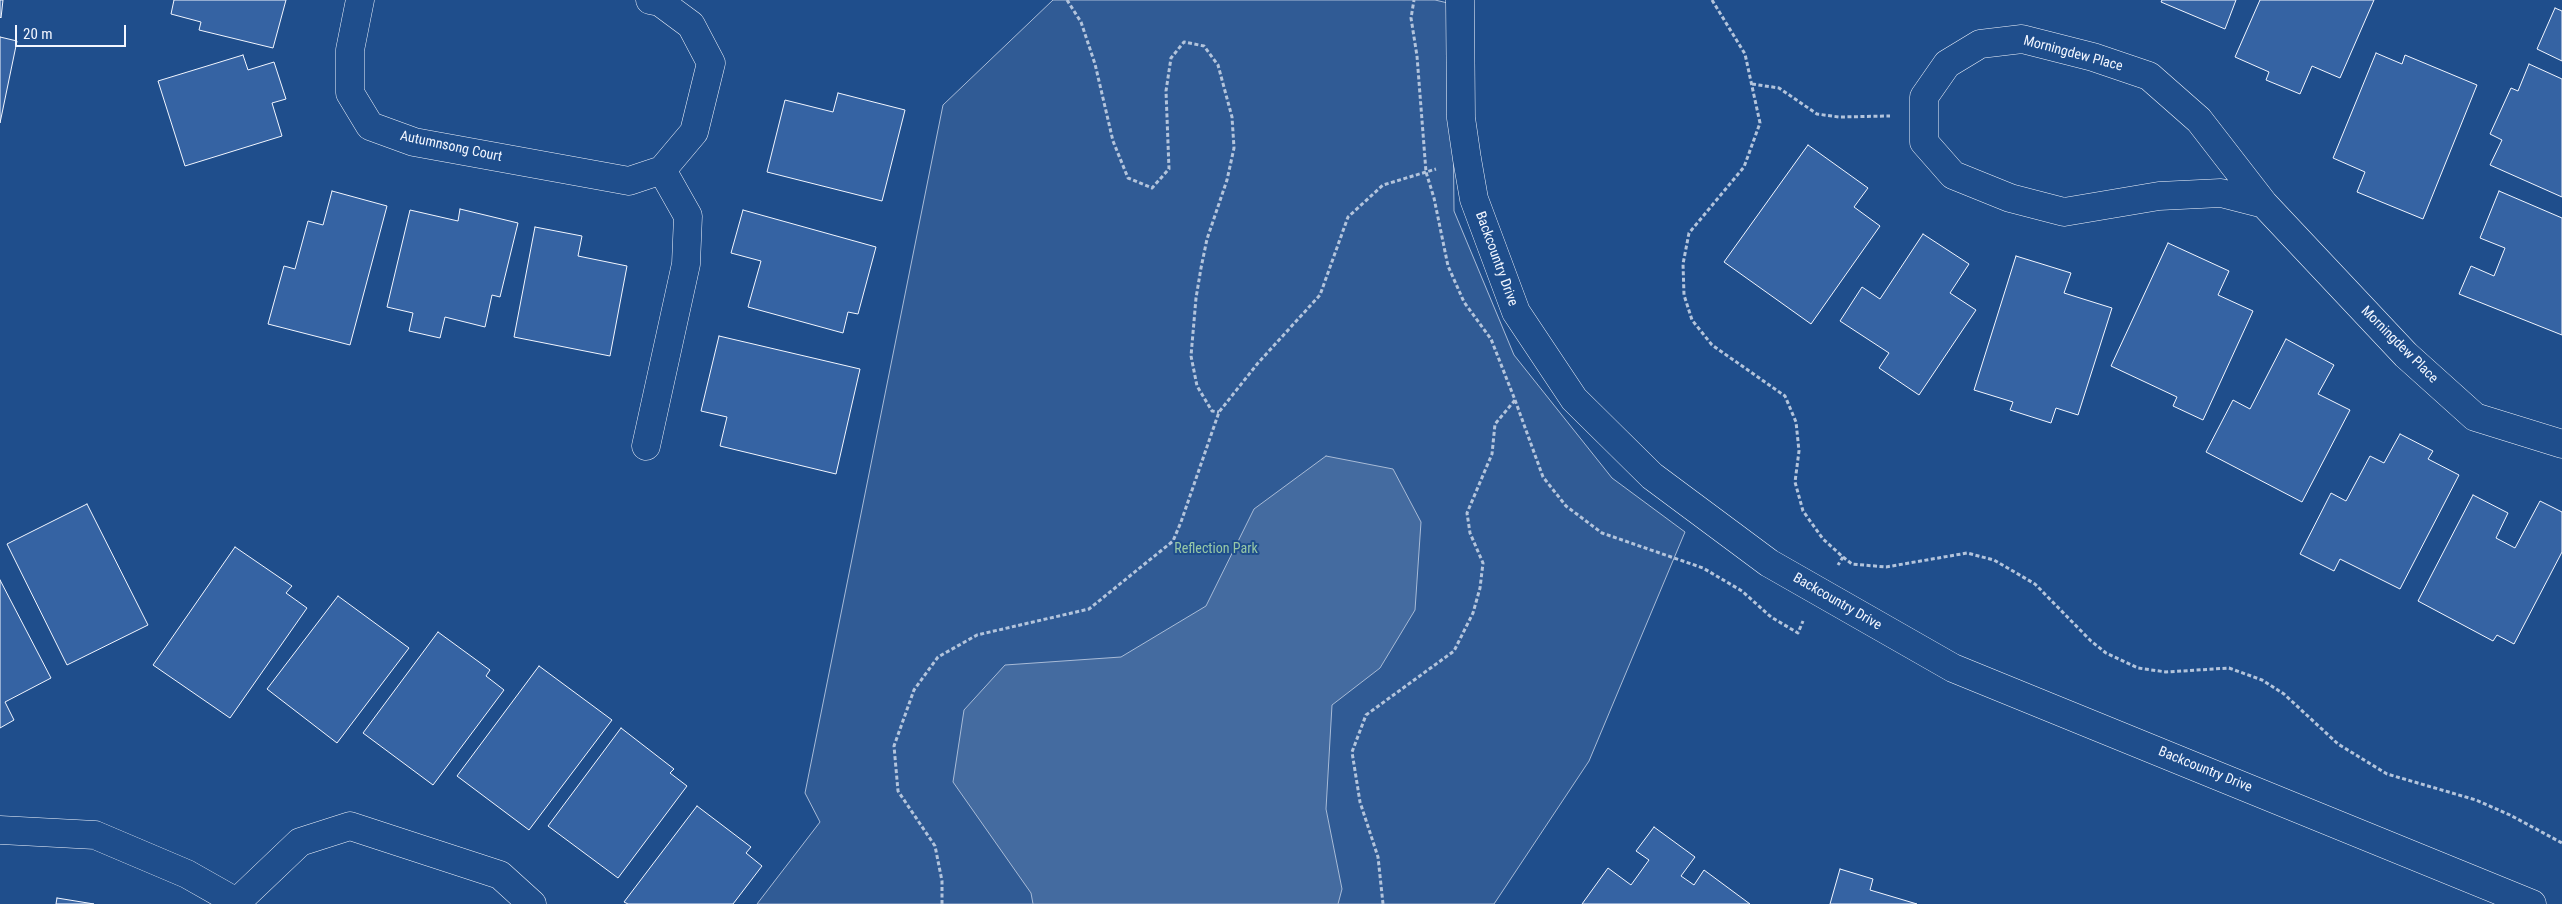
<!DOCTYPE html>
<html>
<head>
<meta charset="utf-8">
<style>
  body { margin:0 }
  #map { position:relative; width:2562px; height:904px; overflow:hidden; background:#1f4e8c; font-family:"Roboto Condensed",sans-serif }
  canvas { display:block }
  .scale { position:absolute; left:15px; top:25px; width:111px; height:22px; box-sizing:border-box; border:2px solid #f2f6ff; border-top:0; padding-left:6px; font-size:15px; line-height:18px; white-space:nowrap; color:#f2f6ff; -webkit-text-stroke:4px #1f4e8c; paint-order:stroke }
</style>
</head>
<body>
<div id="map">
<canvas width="2562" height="904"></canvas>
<div class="scale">20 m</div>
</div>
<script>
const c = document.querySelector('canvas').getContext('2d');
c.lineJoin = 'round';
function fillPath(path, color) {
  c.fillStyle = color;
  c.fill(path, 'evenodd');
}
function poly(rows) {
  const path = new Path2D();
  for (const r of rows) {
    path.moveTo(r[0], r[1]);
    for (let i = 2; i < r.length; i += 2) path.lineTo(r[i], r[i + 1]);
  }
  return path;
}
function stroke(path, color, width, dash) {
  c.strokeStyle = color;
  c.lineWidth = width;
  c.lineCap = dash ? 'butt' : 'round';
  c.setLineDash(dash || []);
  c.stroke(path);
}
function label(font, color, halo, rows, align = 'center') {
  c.font = font + ' "Roboto Condensed",sans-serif';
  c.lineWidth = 4;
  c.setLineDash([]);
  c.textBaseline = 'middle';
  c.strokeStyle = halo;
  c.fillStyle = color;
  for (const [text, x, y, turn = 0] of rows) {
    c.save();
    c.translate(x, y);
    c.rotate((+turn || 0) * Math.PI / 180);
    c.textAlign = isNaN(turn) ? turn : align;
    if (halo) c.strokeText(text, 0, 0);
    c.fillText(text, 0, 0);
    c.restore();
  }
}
const built = poly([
  [1053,0,1435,0,1452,4,1454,211,1514,355,1612,478,1685,532,1589,761,1494,904,757,904,820,822,805,793,943,105,1053,0]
]);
fillPath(built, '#305b95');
stroke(built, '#a8bbd7', 1);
const water = poly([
  [1326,456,1393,469,1421,522,1415,610,1380,668,1332,705,1326,809,1342,889,1338,904,1033,904,1031,893,953,782,964,710,1005,665,1121,657,1206,606,1254,509,1326,456]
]);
fillPath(water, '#446ba0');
stroke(water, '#a8bbd7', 1);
const building = poly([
  [0,0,3,0,1,18,0,17,0,0],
  [174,0,286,0,273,48,199,30,201,22,171,14,174,0],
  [2162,0,2236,0,2225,29,2161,2,2162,0],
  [2260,0,2374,0,2340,78,2312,66,2300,94,2266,80,2269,72,2235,57,2260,0],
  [2555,8,2562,11,2562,61,2537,49,2555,8],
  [0,37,17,41,0,123,0,37],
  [2376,53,2402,64,2405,55,2477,85,2423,219,2357,192,2365,172,2333,158,2376,53],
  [243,55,248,70,274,62,286,99,272,103,282,136,185,166,158,81,243,55],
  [2529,64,2562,79,2562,197,2490,165,2502,140,2490,134,2511,88,2518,91,2529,64],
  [838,93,905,110,882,201,767,172,785,100,833,112,838,93],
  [1808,145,1868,188,1854,207,1880,226,1811,324,1724,262,1808,145],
  [332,191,387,206,350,345,268,324,284,266,295,269,308,221,323,225,332,191],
  [2499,191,2562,218,2562,335,2459,294,2471,266,2494,276,2505,248,2480,238,2499,191],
  [460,209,518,223,500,297,492,295,485,327,445,317,440,338,409,331,413,313,387,307,410,210,458,221,460,209],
  [743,210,876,247,858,314,848,312,843,333,748,307,761,261,731,253,743,210],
  [535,227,582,236,578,256,627,266,610,356,514,337,535,227],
  [1923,234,1969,264,1950,293,1976,310,1919,395,1879,368,1889,353,1840,321,1862,287,1880,299,1923,234],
  [2168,243,2229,271,2218,295,2253,311,2203,420,2173,406,2177,397,2111,366,2168,243],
  [2016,256,2071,273,2064,293,2112,308,2078,415,2056,408,2051,423,2010,410,2013,402,1974,390,2016,256],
  [719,336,860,369,836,474,720,446,727,417,701,411,719,336],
  [2286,339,2334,365,2318,394,2350,410,2302,502,2206,452,2233,400,2250,409,2286,339],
  [2400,434,2433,451,2428,459,2459,475,2400,589,2340,559,2334,571,2300,554,2331,493,2346,501,2370,456,2384,463,2400,434],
  [2473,495,2508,513,2496,538,2515,548,2540,501,2562,512,2562,552,2514,644,2497,635,2493,641,2418,601,2473,495],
  [87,504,148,625,67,665,7,544,87,504],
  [235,547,292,586,286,593,307,608,230,718,153,665,235,547],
  [0,580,51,678,5,702,14,720,0,728,0,580],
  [338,596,409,648,337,743,267,689,338,596],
  [438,632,490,670,486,676,504,690,433,785,363,733,438,632],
  [539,666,612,720,529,830,457,776,539,666],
  [621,728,674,769,670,773,687,786,618,878,548,826,621,728],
  [697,806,751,847,746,853,762,866,733,904,628,904,624,902,697,806],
  [1654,827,1695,857,1681,876,1694,885,1704,870,1750,904,1582,904,1608,868,1631,885,1649,860,1636,851,1654,827],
  [1840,869,1873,879,1870,890,1917,904,1830,904,1840,869],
  [57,898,94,904,56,904,57,898]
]);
fillPath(building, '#3563a3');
stroke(building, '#f2f6ff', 1);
const minor = poly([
  [360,0,350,50,350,93,370,126,414,142,629,181,662,170,694,132,711,63,691,25,660,2,650,0],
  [1460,0,1461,118,1467,159,1474,199,1516,312,1574,399,1652,476,1769,563,1953,668,2532,904],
  [2264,204,2221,193,2159,196,2064,212,2010,198,1953,175,1924,142,1924,97,1947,64,1980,44,2022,39,2093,57,2149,76,2199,120,2264,204,2406,355,2475,417,2562,444],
  [646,446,686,264,688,216,662,170],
  [0,830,95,835,187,874,240,904],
  [237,902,300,842,350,826,500,875,532,904]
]);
stroke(minor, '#f2f6ff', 29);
stroke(poly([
  [1067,0,1081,22,1095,64,1113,141,1128,178,1152,188,1169,169,1166,91,1171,58,1184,42,1204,46,1218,65,1232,117,1234,148,1227,180,1207,239,1201,268,1196,298,1191,356,1197,386,1212,411,1219,412],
  [1712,0,1745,54,1760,123,1744,167,1689,233,1683,264,1684,295,1692,320,1712,345,1785,396,1796,422,1799,451,1795,482,1803,511,1823,539,1843,557,1838,565],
  [1752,84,1779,88,1817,114,1839,117,1890,116],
  [1515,400,1543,477,1566,506,1602,533,1703,568,1742,591,1771,617,1798,633,1803,621],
  [1843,557,1852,564,1886,567,1967,553,1994,560,2035,584,2091,641,2106,653,2138,668,2166,672,2229,668,2262,680,2284,694,2338,744,2387,774,2476,800,2510,815,2562,843],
  [942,904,942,881,935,846,898,791,894,746,914,690,938,657,977,635,1089,609,1173,541,1181,522,1219,412,1258,363,1320,295,1348,217,1383,185,1436,169],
  [1383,904,1378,857,1360,802,1352,752,1366,715,1454,651,1473,613,1480,588,1483,563,1470,533,1467,513,1492,454,1495,424,1515,400,1491,339,1464,302,1448,266,1434,198,1426,172,1417,56,1411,18,1414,0]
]), '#b3c4dc', 3, [4, 2.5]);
stroke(minor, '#1f4e8c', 28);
label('14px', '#f2f6ff', '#1f4e8c', [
  ["Morningdew Place",2073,54,15],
  ["Autumnsong Court",451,147,12],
  ["Backcountry Drive",1496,259,70],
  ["Morningdew Place",2399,345,45],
  ["Backcountry Drive",1837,602,30],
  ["Backcountry Drive",2205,770,22]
]);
label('14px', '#97c8a6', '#1f4e8c', [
  ["Reflection Park",1216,549]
]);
</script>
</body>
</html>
